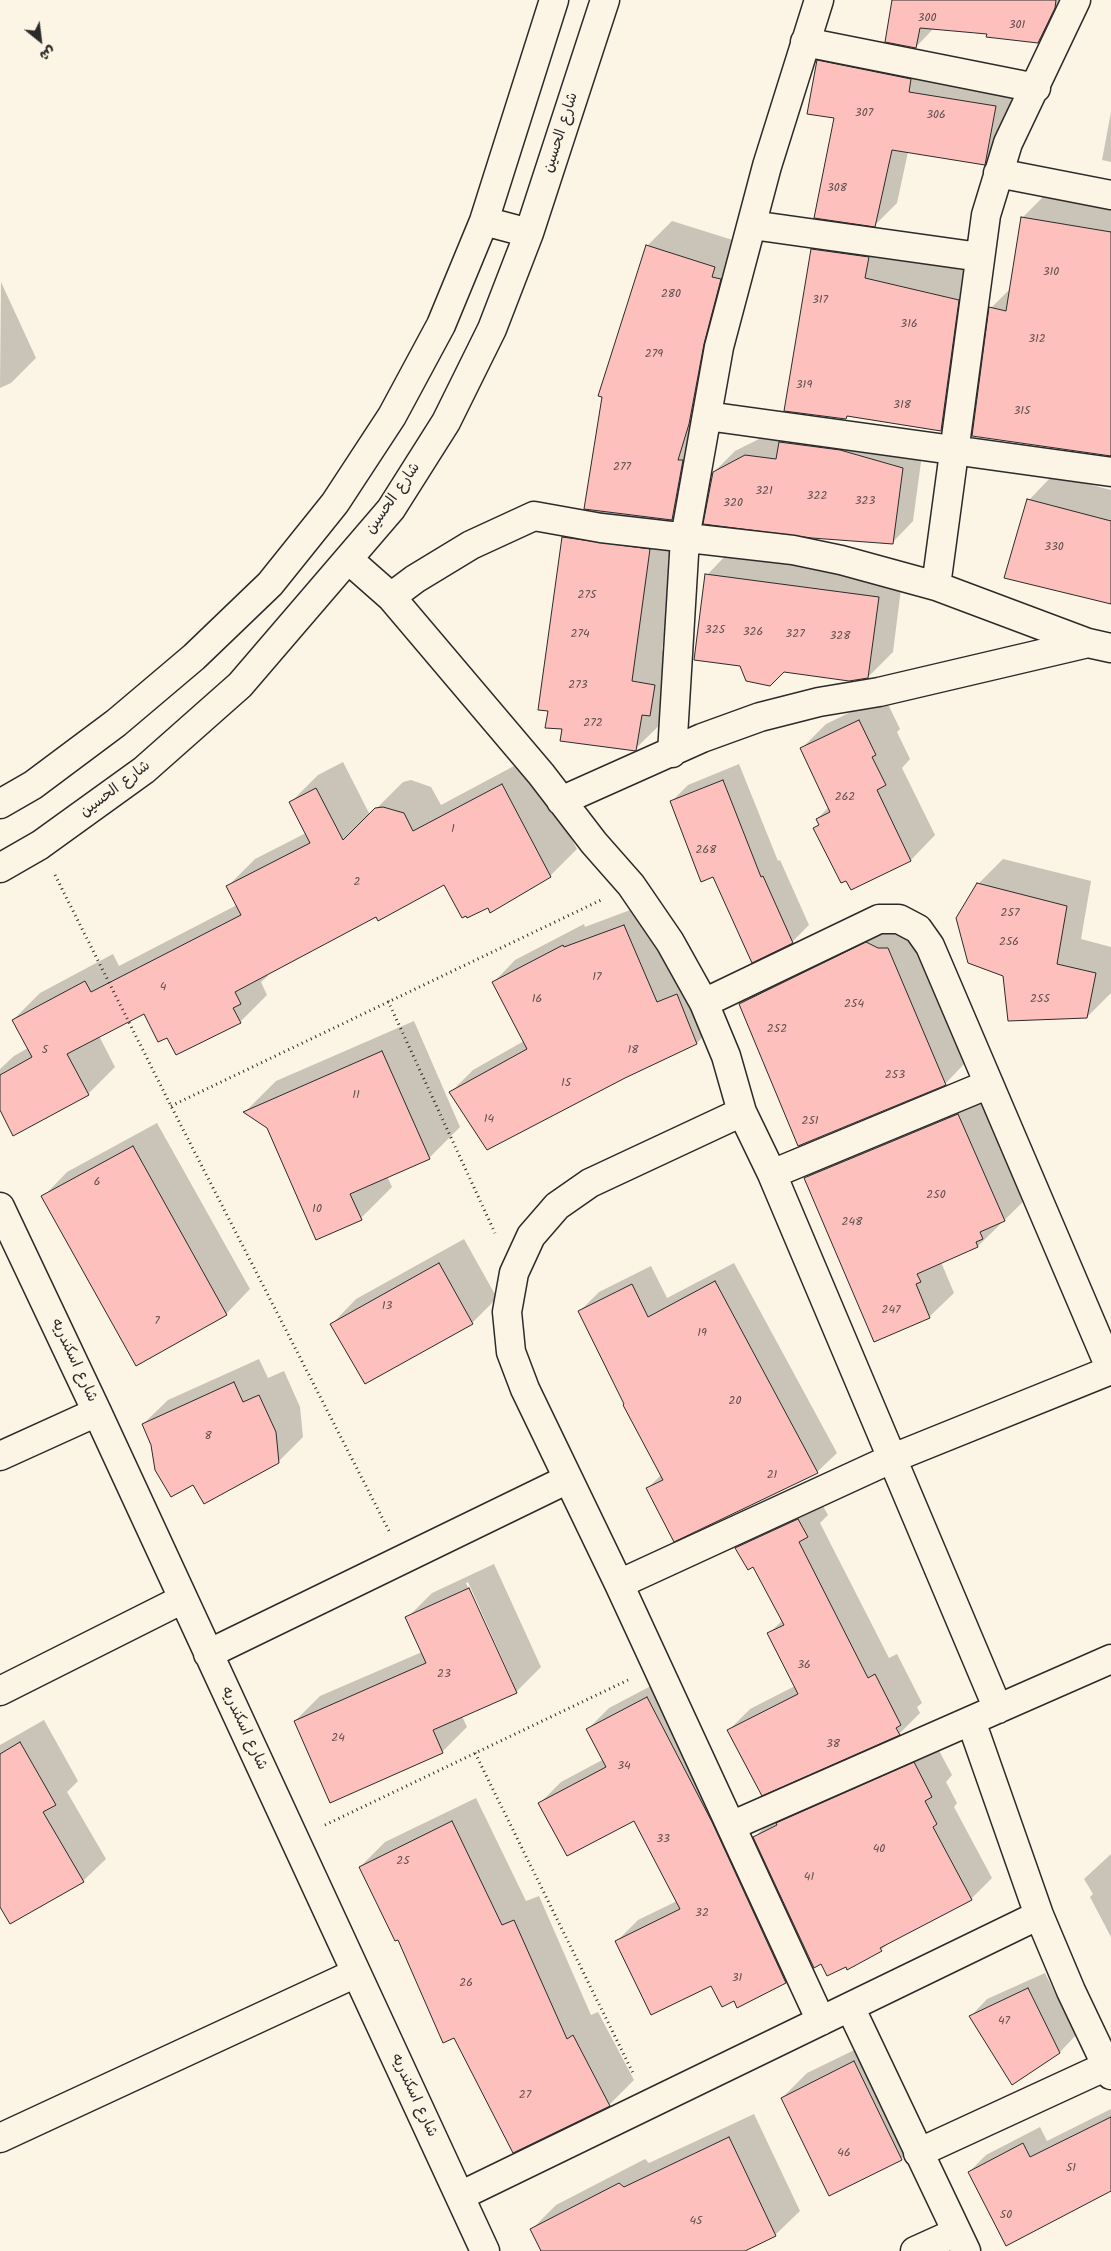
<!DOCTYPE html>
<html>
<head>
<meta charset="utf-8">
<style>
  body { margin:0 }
  #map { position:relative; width:1111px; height:2251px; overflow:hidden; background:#fcf5e5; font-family:Kalam,"Playpen Sans Arabic",sans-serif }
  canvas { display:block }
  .north { position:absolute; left:15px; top:15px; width:50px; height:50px; -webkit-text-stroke:4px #fcf5e5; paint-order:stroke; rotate:151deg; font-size:14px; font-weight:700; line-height:20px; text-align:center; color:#2b2b2b }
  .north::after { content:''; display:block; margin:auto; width:18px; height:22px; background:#2b2b2b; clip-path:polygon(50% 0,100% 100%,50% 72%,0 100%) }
</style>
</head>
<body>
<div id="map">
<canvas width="1111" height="2251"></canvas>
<div class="north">ش</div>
</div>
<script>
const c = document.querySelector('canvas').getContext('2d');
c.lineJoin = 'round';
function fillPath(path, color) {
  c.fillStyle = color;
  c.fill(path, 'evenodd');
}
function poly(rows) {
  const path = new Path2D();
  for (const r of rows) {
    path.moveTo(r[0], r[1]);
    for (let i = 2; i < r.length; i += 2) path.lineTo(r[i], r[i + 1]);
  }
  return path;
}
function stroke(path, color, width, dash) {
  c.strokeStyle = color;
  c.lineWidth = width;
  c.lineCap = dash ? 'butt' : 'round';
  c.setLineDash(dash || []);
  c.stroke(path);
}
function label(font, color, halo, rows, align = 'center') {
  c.font = font + ' Kalam,"Playpen Sans Arabic",sans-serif';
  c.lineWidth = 4;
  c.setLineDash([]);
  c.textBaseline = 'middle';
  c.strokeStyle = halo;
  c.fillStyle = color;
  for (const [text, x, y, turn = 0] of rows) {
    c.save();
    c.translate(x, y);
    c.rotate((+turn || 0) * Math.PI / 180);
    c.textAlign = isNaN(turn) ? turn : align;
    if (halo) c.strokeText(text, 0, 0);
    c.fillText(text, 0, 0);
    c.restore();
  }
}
fillPath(poly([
  [893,0,1069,0,1060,20,1038,42,988,33,934,28,916,47],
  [840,38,1018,84,1007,141,985,164,908,152,897,203,875,225,818,61],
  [1111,112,1111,162,1102,160],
  [1051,189,1111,199,1111,455,991,308,1011,288,1022,218],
  [672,221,739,242,696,494,674,517,680,518,662,650,686,654,667,718,635,749,563,728,563,537,592,509,647,246],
  [837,225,888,253,983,275,965,405,941,429,849,415,846,418,813,250],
  [1,282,36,358,11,383,0,388],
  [767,435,923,447,913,521,892,543,714,472,735,451],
  [1053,475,1111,490,1111,603,1029,500],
  [731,550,903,573,893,652,868,677,707,575],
  [884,696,900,729,897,732,910,759,902,768,935,835,911,860,851,889,815,828,820,823,817,819,829,807,801,749,826,724],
  [529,758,577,849,550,876,488,906,445,884,376,915,267,974,268,976,261,982,267,995,240,1022,168,1037,144,1012,99,1036,115,1067,88,1094,0,1108,0,1069,14,1056,28,1048,13,1020,40,993,113,954,119,966,237,905,228,886,255,859,306,833,291,802,318,775,343,762,370,815,403,782,411,780,431,787,441,805],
  [739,764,778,861,780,860,809,925,792,942,714,875,671,802,688,785],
  [1003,859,1091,881,1081,939,1111,947,1111,993,1087,1017,1005,975,978,884],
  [646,904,718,1021,697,1043,624,1077,451,1092,473,1070,524,1041,494,982,515,960,584,924,585,927],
  [888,922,908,928,965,1063,945,1084,740,1004,761,983],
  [414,1021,460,1127,429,1158,387,1176,392,1187,361,1218,268,1127,245,1112,276,1081],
  [982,1090,1029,1196,978,1246,941,1262,954,1293,929,1317,806,1178,830,1153],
  [157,1123,250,1289,226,1314,43,1197,67,1172],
  [464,1239,497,1298,472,1323,365,1383,332,1324,356,1299],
  [734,1263,837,1453,817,1472,648,1488,661,1475,580,1311,599,1292,651,1266,667,1298],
  [259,1359,268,1378,284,1371,300,1407,303,1437,278,1462,193,1483,152,1445,143,1424,168,1400],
  [819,1499,828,1515,820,1523,889,1658,897,1654,922,1703,917,1707,920,1713,899,1734,729,1730,750,1709,795,1686,769,1633,783,1620,753,1565,737,1548,758,1527],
  [494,1564,541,1667,516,1692,462,1716,467,1727,442,1752,330,1801,295,1721,320,1696,422,1652,407,1618,432,1593],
  [468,1582,513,1683,511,1683,466,1583],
  [668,1677,806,1961,785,1982,734,2000,711,1984,617,1941,638,1920,677,1901,635,1819,540,1803,561,1782,604,1759,588,1729,609,1708],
  [44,1720,78,1781,67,1792,106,1859,83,1881,0,1905,0,1745],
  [935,1743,952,1775,946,1782,957,1803,954,1807,992,1878,971,1899,890,1942,881,1950,755,1837,775,1816],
  [476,1798,526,1901,539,1896,591,2015,598,2012,634,2080,609,2105,455,2037,398,1938,360,1867,385,1842],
  [1111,1854,1111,1937,1090,1897,1093,1894,1084,1879],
  [1045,1973,1076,2035,1060,2052,1012,2083,971,2016,987,1999],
  [879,2038,926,2134,901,2159,830,2194,782,2098,807,2073],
  [1111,2109,1111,2185,969,2172,986,2155,1040,2127,1047,2141],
  [754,2114,800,2211,775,2235,742,2251,543,2251,532,2229,556,2205,645,2159,649,2163]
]), '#0003');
const building = poly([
  [892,0,1056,0,1055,8,1038,43,986,37,987,34,920,28,916,48,885,42,892,0],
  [817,60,911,79,909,92,996,106,985,165,892,150,875,227,814,218,834,118,807,114,817,60],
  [1021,217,1111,232,1111,456,972,436,989,307,1006,311,1021,217],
  [646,245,715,267,712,277,721,279,704,344,689,424,678,460,683,460,672,520,584,509,602,397,598,396,646,245],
  [811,249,869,257,865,278,959,300,941,431,847,416,846,419,784,411,811,249],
  [779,442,840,450,903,468,893,544,812,538,703,524,713,472,745,455,776,459,779,442],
  [1027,499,1111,521,1111,604,1004,578,1027,499],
  [562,537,650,549,632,681,655,685,650,716,642,715,636,751,560,741,562,729,545,728,548,711,538,710,562,537],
  [705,574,879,597,868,678,849,681,784,672,770,686,746,681,740,666,694,660,705,574],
  [859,720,876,755,872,757,886,785,877,790,911,861,851,890,846,881,841,883,813,828,819,825,816,819,830,812,800,748,859,720],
  [723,780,761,877,763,876,793,943,752,963,713,877,701,882,670,801,723,780],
  [502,784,551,877,490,913,488,908,467,918,466,916,462,918,444,885,378,921,376,917,235,992,241,1004,233,1008,241,1023,176,1055,167,1038,158,1042,144,1014,67,1054,89,1095,13,1136,0,1110,0,1075,32,1057,12,1020,85,981,91,992,241,915,226,886,310,843,289,802,316,788,343,840,375,808,383,807,404,813,413,831,502,784],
  [977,883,1067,906,1057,964,1096,973,1087,1018,1008,1021,1003,976,968,963,956,918,977,883],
  [624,925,657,1002,677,994,697,1044,625,1078,487,1150,449,1092,527,1049,492,982,563,945,564,947,624,925],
  [866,942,878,948,888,948,946,1085,798,1146,739,1004,866,942],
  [382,1051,430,1159,350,1194,362,1220,316,1240,267,1128,243,1112,382,1051],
  [958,1114,1005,1221,980,1232,983,1239,976,1242,978,1247,917,1274,921,1282,916,1284,930,1318,874,1342,804,1178,958,1114],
  [133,1146,227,1315,136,1366,41,1196,133,1146],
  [439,1263,473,1324,365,1384,330,1324,439,1263],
  [715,1281,818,1473,674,1542,646,1488,663,1480,623,1405,624,1404,578,1311,632,1284,648,1317,715,1281],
  [234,1382,243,1402,259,1395,276,1432,279,1463,204,1504,193,1485,171,1497,155,1470,151,1445,142,1424,234,1382],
  [798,1519,808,1537,799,1542,868,1678,875,1674,901,1725,896,1728,900,1735,762,1796,727,1730,798,1694,767,1633,784,1625,753,1567,748,1570,735,1548,798,1519],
  [469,1588,517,1693,433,1730,443,1753,330,1803,294,1721,426,1663,405,1617,469,1588],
  [647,1697,712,1822,786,1983,737,2008,734,2001,722,2007,711,1986,651,2015,615,1941,680,1909,634,1821,567,1856,538,1803,606,1767,586,1729,647,1697],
  [20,1742,56,1805,43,1812,84,1882,10,1924,0,1907,0,1754,20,1742],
  [914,1762,932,1797,925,1801,937,1824,933,1827,972,1900,880,1948,882,1951,847,1970,846,1967,827,1976,821,1964,814,1968,753,1837,777,1825,776,1823,914,1762],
  [452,1821,502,1925,514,1920,567,2039,573,2035,610,2106,513,2153,454,2038,443,2043,398,1940,395,1941,359,1867,452,1821],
  [1028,1988,1060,2053,1012,2085,969,2016,1028,1988],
  [854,2061,902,2160,829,2196,781,2098,854,2061],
  [1111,2117,1111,2191,1006,2246,968,2172,1023,2143,1030,2157,1111,2117],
  [729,2137,776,2236,745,2251,541,2251,530,2229,619,2183,624,2187,729,2137]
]);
fillPath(building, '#fdc0bd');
stroke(building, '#2b2b2b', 1);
const street = poly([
  [805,42,1036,88],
  [998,173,1111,195],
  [484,221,529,233],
  [752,225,980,257],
  [707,416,1111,472],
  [349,560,391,597,541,774,594,843,631,885,670,942,704,1003,726,1056,742,1112,772,1174,998,1709],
  [936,586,986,215,1008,143,1076,0],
  [391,597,415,579,471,545,534,516,601,528,793,550,841,560,936,586,1088,643,1111,648],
  [672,753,685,538,719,347,767,166,819,0],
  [561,801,702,738,760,717,819,702,879,692,1088,643],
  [0,804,33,785,116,723,194,657,270,584,335,503,392,416,441,325,484,221,554,0],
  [0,868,40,845,144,770,240,685,391,509,446,422,492,329,529,233,605,0],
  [704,1003,879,919,899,919,918,929,930,946,1111,1370],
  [742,1112,590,1183,557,1206,531,1236,514,1273,507,1312,511,1352,525,1389,619,1584,821,2021],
  [772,1174,989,1084],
  [0,1207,97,1412,485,2251],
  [0,1456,97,1412],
  [619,1584,893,1458,1111,1370],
  [208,1654,568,1479],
  [0,1691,183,1599],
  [971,1721,1039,1915,1071,1991,1111,2075],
  [731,1826,1111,1659],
  [850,2007,966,2251],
  [0,2138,356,1973],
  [918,2153,1111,2064],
  [460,2196,1039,1915],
  [915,2251,957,2232]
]);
stroke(street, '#2b2b2b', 31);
stroke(poly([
  [55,875,171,1106,389,1531],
  [388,1001,495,1233],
  [171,1106,601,900],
  [475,1753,634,2075],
  [325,1825,628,1680]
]), '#2b2b2b', 3, [1, 4]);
stroke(street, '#fcf5e5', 28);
label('12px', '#605050', null, [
  ["300",927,19],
  ["301",1017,26],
  ["307",864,114],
  ["306",936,116],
  ["308",837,189],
  ["310",1051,273],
  ["280",671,295],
  ["317",820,301],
  ["316",909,325],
  ["312",1037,340],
  ["279",654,355],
  ["319",804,386],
  ["318",902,406],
  ["315",1022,412],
  ["277",622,468],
  ["321",764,492],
  ["322",817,497],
  ["323",865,502],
  ["320",733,504],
  ["330",1054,548],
  ["275",587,596],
  ["325",715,631],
  ["326",753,633],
  ["274",580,635],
  ["327",795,635],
  ["328",840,637],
  ["273",578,686],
  ["272",593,724],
  ["262",845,798],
  ["1",453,830],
  ["268",706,851],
  ["2",357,883],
  ["257",1010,914],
  ["256",1009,943],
  ["17",597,978],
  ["4",163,988],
  ["16",537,1000],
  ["255",1040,1000],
  ["254",854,1005],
  ["252",777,1030],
  ["5",45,1051],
  ["18",633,1051],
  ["253",895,1076],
  ["15",566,1084],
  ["11",356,1096],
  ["14",489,1120],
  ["251",810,1122],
  ["6",97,1183],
  ["250",936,1196],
  ["10",317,1210],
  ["248",852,1223],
  ["13",387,1307],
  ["247",891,1311],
  ["7",157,1322],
  ["19",702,1334],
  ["20",735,1402],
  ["8",208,1437],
  ["21",772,1476],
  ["36",804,1666],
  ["23",444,1675],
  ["24",338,1739],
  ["38",833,1745],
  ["34",624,1767],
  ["33",663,1840],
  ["40",879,1850],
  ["25",403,1862],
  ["41",809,1878],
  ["32",702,1914],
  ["31",737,1979],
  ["26",466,1984],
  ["47",1004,2022],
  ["27",525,2096],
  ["46",844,2154],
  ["51",1071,2169],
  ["50",1006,2216],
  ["45",696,2222]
]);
label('15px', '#2b2b2b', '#fcf5e5', [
  ["شارع الحسين",562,133,-72],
  ["شارع الحسين",394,499,-55],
  ["شارع الحسين",116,790,-37],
  ["شارع اسكندريه",73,1361,65],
  ["شارع اسكندريه",243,1729,65],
  ["شارع اسكندريه",413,2096,65]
]);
</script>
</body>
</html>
